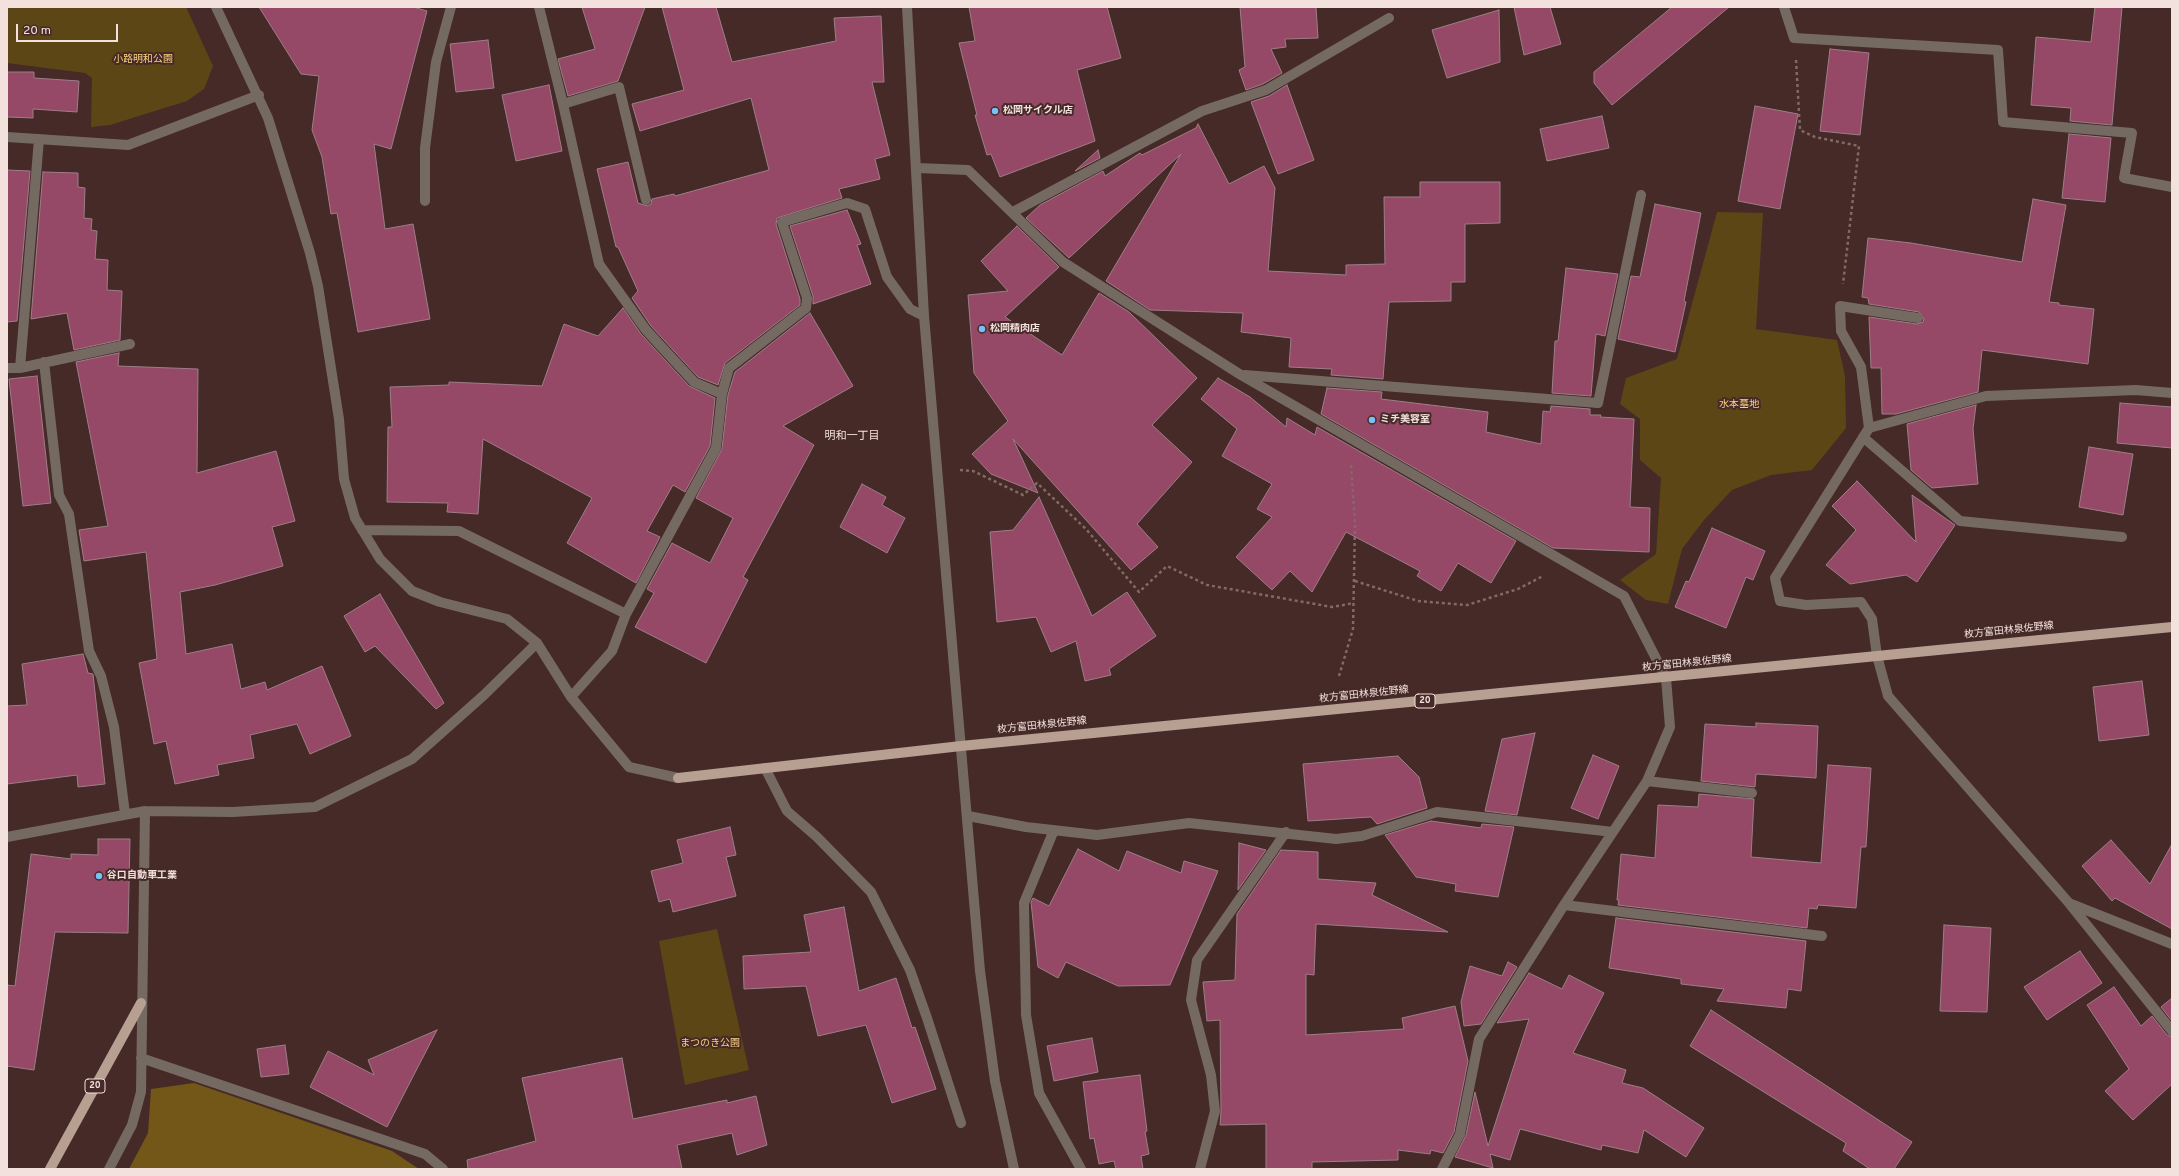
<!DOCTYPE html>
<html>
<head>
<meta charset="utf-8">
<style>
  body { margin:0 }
  #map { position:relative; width:2179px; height:1176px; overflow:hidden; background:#452a27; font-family:Overpass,sans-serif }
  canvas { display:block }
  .frame { position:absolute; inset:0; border:8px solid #f3e1de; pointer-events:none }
  .scale { position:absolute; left:16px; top:24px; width:102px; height:18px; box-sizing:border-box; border:2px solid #f3e1de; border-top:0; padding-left:5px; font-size:12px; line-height:14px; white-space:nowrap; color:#f3e1de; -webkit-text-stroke:3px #452a27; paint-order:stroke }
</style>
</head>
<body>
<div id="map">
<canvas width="2179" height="1176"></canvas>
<div class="frame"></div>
<div class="scale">20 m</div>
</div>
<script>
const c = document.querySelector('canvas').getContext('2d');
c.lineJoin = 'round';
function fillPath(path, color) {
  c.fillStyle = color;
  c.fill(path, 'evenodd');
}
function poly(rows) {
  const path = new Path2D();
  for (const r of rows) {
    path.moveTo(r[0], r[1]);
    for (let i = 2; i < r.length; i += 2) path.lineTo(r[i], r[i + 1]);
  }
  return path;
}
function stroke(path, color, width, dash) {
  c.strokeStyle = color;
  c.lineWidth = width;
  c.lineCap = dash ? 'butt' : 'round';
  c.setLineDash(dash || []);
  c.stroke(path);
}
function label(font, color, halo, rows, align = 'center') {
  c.font = font + ' Overpass,"Noto Sans JP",sans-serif';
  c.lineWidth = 4;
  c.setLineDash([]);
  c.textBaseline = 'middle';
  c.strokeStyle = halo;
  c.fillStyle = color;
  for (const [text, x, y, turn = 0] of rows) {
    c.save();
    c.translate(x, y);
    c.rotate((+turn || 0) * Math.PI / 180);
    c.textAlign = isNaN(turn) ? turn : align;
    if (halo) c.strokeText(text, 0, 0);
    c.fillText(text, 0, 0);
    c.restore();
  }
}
fillPath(poly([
  [7,7,186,7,213,66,204,89,187,101,110,125,91,127,92,78,85,73,7,63],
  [1717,212,1763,213,1756,329,1837,340,1845,376,1846,428,1812,470,1771,475,1732,490,1704,520,1682,549,1668,604,1646,600,1620,580,1656,554,1661,478,1640,460,1640,419,1620,404,1626,378,1677,359],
  [717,929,749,1070,685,1085,659,941]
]), '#5c4616');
fillPath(poly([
  [194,1083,392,1151,419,1169,129,1169,148,1133,151,1089]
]), '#735719');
const building = poly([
  [259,7,413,7,427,11,391,149,374,144,385,229,413,224,430,319,358,332,337,213,331,214,322,157,312,130,319,76,301,74,259,7],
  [582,7,645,7,618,81,568,96,558,59,595,49,582,7],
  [662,7,716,7,732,62,836,41,834,18,881,16,884,82,872,82,890,155,875,159,880,179,839,189,842,198,777,218,776,224,800,299,800,305,725,363,718,385,698,377,651,326,632,298,638,291,618,247,616,247,597,169,628,162,638,203,647,206,651,204,652,199,674,194,675,196,769,170,751,98,640,131,632,104,684,90,662,7],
  [969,7,1107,7,1121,58,1077,70,1095,141,1000,177,991,154,987,155,975,115,977,115,959,43,975,41,969,7],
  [1240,7,1316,7,1318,38,1285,39,1286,47,1271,49,1282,73,1263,84,1246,90,1239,70,1245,67,1240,7],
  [1514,7,1550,7,1561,44,1524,55,1514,7],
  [1672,7,1729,7,1612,105,1594,83,1594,72,1672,7],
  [2095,7,2122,7,2112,125,2070,121,2071,108,2031,105,2036,37,2091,42,2095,7],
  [1499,10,1500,62,1447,78,1432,30,1499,10],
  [488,40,494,88,456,92,450,44,488,40],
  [1830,49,1869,53,1860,135,1820,131,1830,49],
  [7,72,34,72,34,78,79,81,77,112,33,109,33,118,7,117,7,72],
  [549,85,562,151,516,161,502,95,549,85],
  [1287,85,1314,160,1278,174,1251,102,1269,96,1287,85],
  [1755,106,1798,114,1780,209,1738,201,1755,106],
  [1602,116,1609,148,1547,161,1540,129,1602,116],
  [1198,124,1229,184,1264,166,1275,188,1268,271,1346,275,1346,265,1385,264,1384,197,1420,197,1420,182,1500,182,1500,223,1465,224,1465,282,1451,282,1451,301,1389,302,1383,379,1331,375,1332,369,1289,367,1291,338,1241,332,1243,313,1150,310,1106,281,1181,154,1069,258,1026,218,1040,205,1103,171,1105,176,1140,153,1142,155,1196,128,1198,124],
  [2069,134,2111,138,2105,202,2062,198,2069,134],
  [1098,150,1100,158,1075,171,1098,150],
  [7,170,30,171,17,321,7,322,7,170],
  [43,172,78,173,78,187,85,188,84,218,92,219,91,230,97,231,95,259,108,260,107,290,122,291,120,340,74,350,67,313,31,319,43,172],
  [2033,199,2066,205,2049,302,2059,303,2059,305,2094,309,2088,364,1982,350,1978,392,1896,414,1882,414,1881,368,1871,368,1869,317,1917,324,1923,322,1924,319,1919,312,1869,304,1868,298,1862,297,1868,238,1911,243,2022,262,2033,199],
  [1655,204,1701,213,1684,301,1686,302,1675,352,1618,339,1631,276,1640,277,1655,204],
  [847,210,861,244,857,245,871,284,813,304,813,296,790,226,847,210],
  [1017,226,1059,267,1005,317,1062,355,1099,293,1129,312,1197,378,1152,425,1192,462,1137,524,1158,547,1131,570,1013,439,1038,493,991,474,972,454,1008,421,974,373,968,295,1008,291,981,261,1017,226],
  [1566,268,1618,274,1605,336,1596,334,1591,396,1552,393,1555,341,1558,341,1566,268],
  [623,308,641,334,689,386,715,398,710,446,685,492,673,485,647,531,660,537,636,583,567,543,592,498,483,439,478,514,447,512,448,503,387,502,388,427,392,427,390,387,449,385,449,382,542,386,564,324,598,336,623,308],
  [810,313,853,386,783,426,814,445,743,577,748,580,706,663,635,627,654,593,647,589,672,543,710,563,733,518,696,498,722,449,728,395,735,372,810,313],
  [119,353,118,366,198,369,197,473,276,451,295,521,272,527,283,566,215,585,180,592,186,654,232,644,241,689,265,682,267,690,322,666,351,736,310,754,297,724,250,735,254,758,217,765,219,775,175,784,166,741,154,744,139,663,157,659,146,552,84,561,79,530,108,526,76,362,119,353],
  [37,376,51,503,23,506,9,379,37,376],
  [1218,378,1250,397,1286,427,1287,418,1315,435,1317,427,1516,541,1491,583,1458,563,1441,591,1417,576,1420,571,1346,532,1312,592,1290,571,1272,590,1236,557,1272,517,1257,509,1272,484,1222,456,1237,429,1201,399,1218,378],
  [1327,388,1382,392,1381,399,1488,412,1486,432,1541,444,1543,411,1550,412,1551,406,1590,409,1590,415,1601,415,1600,417,1634,419,1630,507,1650,508,1649,552,1553,548,1321,414,1327,388],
  [2120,403,2172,407,2172,448,2117,443,2120,403],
  [1976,405,1973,429,1978,484,1932,488,1911,470,1907,424,1976,405],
  [2089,447,2133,454,2123,515,2079,507,2089,447],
  [1857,481,1916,542,1912,495,1955,525,1917,582,1906,575,1850,584,1826,565,1856,530,1832,506,1857,481],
  [862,484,886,497,882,505,905,518,887,553,840,527,862,484],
  [1039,497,1092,616,1127,592,1156,636,1109,669,1111,675,1085,681,1076,641,1051,652,1036,617,997,622,990,532,1013,530,1039,497],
  [1712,528,1765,551,1753,580,1746,577,1726,628,1675,607,1686,581,1689,582,1712,528],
  [380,594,444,703,436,709,375,646,365,652,344,616,380,594],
  [83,654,88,673,93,674,105,784,78,787,77,775,7,784,7,706,27,705,22,664,83,654],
  [2142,681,2149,735,2099,741,2093,687,2142,681],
  [1756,723,1818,726,1816,778,1756,774,1755,787,1701,781,1705,724,1756,727,1756,723],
  [1535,733,1517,815,1485,811,1502,739,1535,733],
  [1593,755,1619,766,1598,819,1571,808,1593,755],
  [1398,756,1419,777,1427,808,1377,824,1371,817,1308,821,1303,764,1398,756],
  [1828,765,1871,768,1866,847,1861,847,1856,908,1818,905,1817,909,1809,908,1807,928,1618,905,1619,900,1617,900,1621,854,1655,858,1658,805,1698,807,1699,794,1754,799,1751,857,1821,863,1828,765],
  [1431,821,1481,828,1482,824,1514,827,1498,897,1455,891,1456,884,1416,877,1385,835,1431,821],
  [730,827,736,855,726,857,736,896,673,912,670,899,659,902,651,871,683,863,677,840,730,827],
  [98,839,130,839,128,933,55,932,34,1070,7,1066,7,985,15,986,31,854,71,859,71,854,98,855,98,839],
  [2111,840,2150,884,2172,844,2172,929,2115,898,2112,901,2082,866,2111,840],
  [1239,843,1266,850,1238,890,1239,843],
  [1078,849,1119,871,1127,851,1181,873,1184,861,1218,871,1170,985,1118,986,1066,962,1058,978,1038,967,1031,902,1033,898,1049,906,1078,849],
  [1281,850,1318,852,1318,879,1376,883,1372,895,1448,932,1316,924,1314,975,1306,974,1306,1035,1404,1029,1402,1018,1455,1006,1468,1061,1454,1132,1443,1153,1431,1150,1430,1154,1398,1150,1398,1160,1312,1162,1312,1169,1266,1169,1266,1124,1220,1125,1221,1111,1220,1020,1207,1021,1203,982,1235,980,1237,914,1281,850],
  [844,907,859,991,896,978,912,1028,915,1027,936,1089,892,1103,866,1025,818,1036,806,986,744,989,743,956,811,952,804,915,844,907],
  [1616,918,1806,941,1801,991,1788,989,1786,1008,1717,1001,1724,989,1681,984,1681,979,1609,968,1616,918],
  [1944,925,1991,928,1987,1012,1940,1011,1944,925],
  [2080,951,2102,983,2047,1020,2024,987,2080,951],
  [1508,962,1517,967,1481,1024,1464,1026,1461,1002,1470,966,1502,976,1508,962],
  [1529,973,1562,989,1569,975,1604,993,1573,1053,1626,1070,1622,1083,1643,1088,1704,1128,1686,1157,1644,1130,1638,1153,1602,1145,1601,1150,1520,1129,1510,1160,1490,1154,1493,1168,1455,1157,1466,1135,1475,1092,1488,1146,1529,1019,1497,1023,1529,973],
  [2114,987,2141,1026,2152,1016,2167,1035,2172,1037,2172,1084,2133,1120,2105,1091,2129,1069,2087,1005,2114,987],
  [2172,998,2172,1021,2161,1007,2172,998],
  [1711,1010,1912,1142,1894,1169,1870,1169,1843,1151,1846,1143,1690,1046,1711,1010],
  [437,1030,387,1127,310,1087,328,1051,374,1075,368,1060,437,1030],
  [1092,1038,1098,1072,1054,1081,1047,1046,1092,1038],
  [285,1045,289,1074,261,1077,257,1049,285,1045],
  [622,1058,633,1119,727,1100,727,1103,756,1096,767,1145,737,1155,732,1133,677,1145,682,1169,468,1169,467,1160,536,1141,522,1078,622,1058],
  [1140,1075,1147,1131,1145,1132,1149,1154,1141,1156,1143,1169,1116,1169,1114,1161,1099,1164,1094,1138,1090,1139,1083,1082,1140,1075]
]);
fillPath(building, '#954966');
stroke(building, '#9e7e88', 1);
stroke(poly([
  [1796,60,1800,130,1815,137,1859,146,1843,284],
  [960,470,973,471,1023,495,1037,483,1086,529,1139,592,1167,566,1207,585,1332,607,1354,603],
  [1355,581,1418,601,1467,605,1518,589,1543,576],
  [1339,676,1353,629,1355,523,1351,465]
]), '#826a67', 2.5, [3, 3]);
stroke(poly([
  [216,7,268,118,310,253,318,286,339,419,344,479,355,518,380,559,412,591,440,602,507,619,537,643,571,697,629,767,678,778],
  [539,7,563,104,619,87,646,200],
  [907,7,924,316,980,971,995,1081,1014,1169],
  [1784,7,1794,38,1998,50,2003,122,2132,133,2124,178,2172,187],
  [563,104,599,264,646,330,694,382,722,394],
  [7,137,128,145,259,95],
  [917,168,968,170,1063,262,1241,375,1624,596,1666,678,1670,727,1647,781,1564,905,1479,1039,1460,1134,1442,1169],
  [425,201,425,148,436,62,451,7],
  [1013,212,1202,111,1266,90,1389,18],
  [44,362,59,495,69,514,89,651,101,676,114,727,125,814],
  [7,368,20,368,130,344],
  [20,368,39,139],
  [1245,375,1598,403,1641,195],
  [2172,393,2136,390,1986,396,1869,428,1775,578,1780,601,1806,605,1861,602,1872,619,1877,656,1888,696,2069,903,2172,1031],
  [1869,428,1861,367,1841,331,1840,306,1918,318],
  [1863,437,1960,521,2122,537],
  [362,530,459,531,626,614],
  [571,697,612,651,626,614,716,448,722,394,729,368,806,308,807,298,782,222,847,203,865,209,887,277,910,309,924,316],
  [765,768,787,811,817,837,871,892,910,970,927,1018,961,1123],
  [1647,781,1752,793],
  [968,816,1026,827,1097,835,1189,823,1336,839,1362,836,1437,812,1613,832],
  [1054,830,1024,903,1026,1015,1039,1093,1081,1169],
  [7,837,145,811,233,812,315,807,412,759,484,695,537,643],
  [2071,904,2172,944],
  [1564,905,1822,936],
  [141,1058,425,1154,443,1169],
  [109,1169,132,1125,141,1092,145,811],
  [1200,1169,1215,1111,1211,1075,1191,1000,1197,960,1286,832]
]), '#756a62', 10);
stroke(poly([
  [678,778,961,746,2172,627],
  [50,1169,141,1003]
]), '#b79f91', 10);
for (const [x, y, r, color] of [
  [995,111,4,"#79bff8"],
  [982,329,4,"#79bff8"],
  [1372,420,4,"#79bff8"],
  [99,876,4,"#79bff8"]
]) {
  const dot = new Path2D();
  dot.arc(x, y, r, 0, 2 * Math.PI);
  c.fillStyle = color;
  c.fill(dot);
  stroke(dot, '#452a27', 1.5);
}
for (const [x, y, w] of [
  [1425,701,20],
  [95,1086,20]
]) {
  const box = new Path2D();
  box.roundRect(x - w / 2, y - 7, w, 14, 3);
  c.fillStyle = '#452a27';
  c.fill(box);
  stroke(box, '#f3e1de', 1);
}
label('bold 9px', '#f3e1de', null, [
  ["20",1425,701],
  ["20",95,1086]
]);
label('10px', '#fad180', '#452a27', [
  ["小路明和公園",143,60],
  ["水本墓地",1739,405],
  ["まつのき公園",710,1044]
]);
label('bold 10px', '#f3e1de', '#452a27', [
  ["松岡サイクル店",1003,111],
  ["松岡精肉店",990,329],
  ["ミチ美容室",1380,420],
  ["谷口自動車工業",107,876]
], 'left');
label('10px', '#f3e1de', '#452a27', [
  ["枚方富田林泉佐野線",2009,631,-6],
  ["枚方富田林泉佐野線",1687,664,-6],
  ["枚方富田林泉佐野線",1364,695,-6],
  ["枚方富田林泉佐野線",1042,726,-6]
]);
label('11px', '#f3e1de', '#452a27', [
  ["明和一丁目",852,437]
]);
</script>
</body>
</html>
